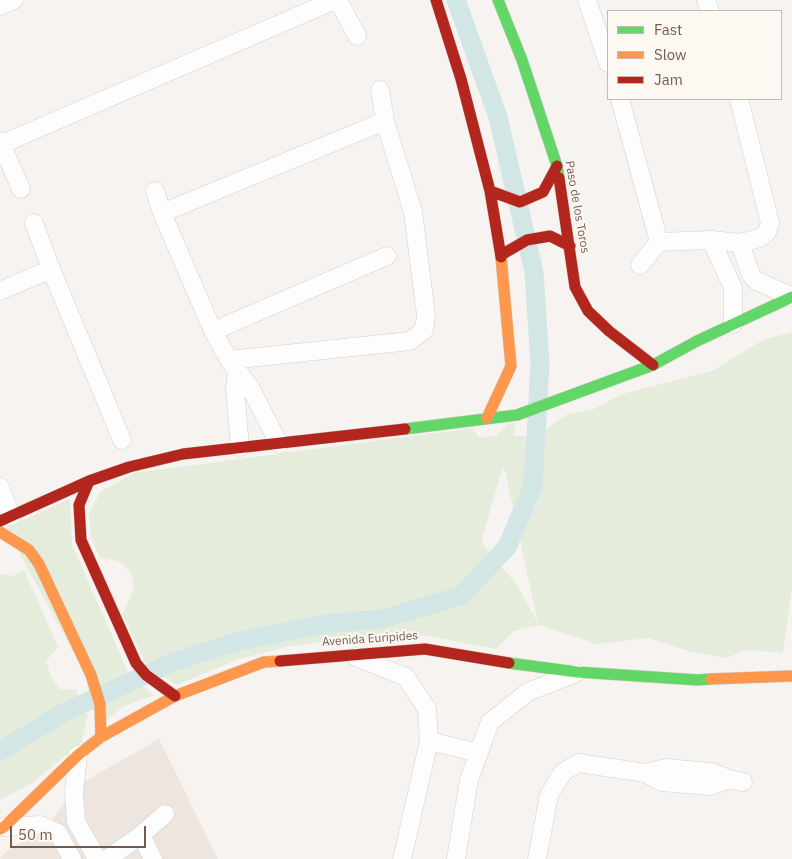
<!DOCTYPE html>
<html>
<head>
<meta charset="utf-8">
<style>
  body { margin:0 }
  #map { position:relative; width:792px; height:859px; overflow:hidden; background:#f6f3f0; font-family:"IBM Plex Sans",sans-serif }
  canvas { display:block }
  .legend { position:absolute; left:607px; top:10px; width:175px; height:90px; box-sizing:border-box; background:#fdf8f2; border:1px solid #c6b9b2; margin:0; padding:6px 9px; list-style:none; font-size:15px; color:#735b52 }
  .legend li { display:flex; align-items:center; gap:10px; height:25px }
  .legend b { width:25px; border:1px solid #c6b9b2 }
  .scale { position:absolute; left:10px; top:826px; width:136px; height:22px; box-sizing:border-box; border:2px solid #735b52; border-top:0; padding-left:6px; font-size:15px; line-height:18px; white-space:nowrap; color:#735b52; -webkit-text-stroke:4px #fdf8f2; paint-order:stroke }
</style>
</head>
<body>
<div id="map">
<canvas width="792" height="859"></canvas>
<ul class="legend">
<li><b style="height:6px;background:#63d668"></b>Fast</li>
<li><b style="height:6px;background:#ff974d"></b>Slow</li>
<li><b style="height:6px;background:#b3261e"></b>Jam</li>
</ul>
<div class="scale">50 m</div>
</div>
<script>
const c = document.querySelector('canvas').getContext('2d');
c.lineJoin = 'round';
function fillPath(path, color) {
  c.fillStyle = color;
  c.fill(path, 'evenodd');
}
function poly(rows) {
  const path = new Path2D();
  for (const r of rows) {
    path.moveTo(r[0], r[1]);
    for (let i = 2; i < r.length; i += 2) path.lineTo(r[i], r[i + 1]);
  }
  return path;
}
function stroke(path, color, width, dash) {
  c.strokeStyle = color;
  c.lineWidth = width;
  c.lineCap = dash ? 'butt' : 'round';
  c.setLineDash(dash || []);
  c.stroke(path);
}
function label(font, color, halo, rows, align = 'center') {
  c.font = font + ' "IBM Plex Sans",sans-serif';
  c.lineWidth = 4;
  c.setLineDash([]);
  c.textBaseline = 'middle';
  c.strokeStyle = halo;
  c.fillStyle = color;
  for (const [text, x, y, turn = 0] of rows) {
    c.save();
    c.translate(x, y);
    c.rotate((+turn || 0) * Math.PI / 180);
    c.textAlign = isNaN(turn) ? turn : align;
    if (halo) c.strokeText(text, 0, 0);
    c.fillText(text, 0, 0);
    c.restore();
  }
}
fillPath(poly([
  [159,739,218,859,0,859,3,854,51,822,75,787]
]), '#eee5de');
fillPath(poly([
  [792,332,792,588,783,653,745,650,727,658,689,651,648,638,597,644,539,625,514,631,496,649,428,636,349,638,291,646,239,659,177,685,147,667,122,613,127,606,134,587,131,572,118,561,100,558,91,537,89,514,100,492,134,473,472,428,479,437,497,436,507,424,516,423,513,436,536,436,568,414,594,409,622,394,712,371,763,340],
  [503,467,504,467,538,623,517,585,481,541],
  [70,499,72,544,130,677,155,695,124,706,106,721,103,707,6,528],
  [24,570,58,647,46,661,51,677,60,689,76,690,88,715,81,743,32,783,0,800,0,574,13,576]
]), '#e6ecdc');
stroke(poly([
  [0,751,65,712,173,662,239,641,324,624,382,619,461,596,507,547,533,486,540,365,534,272,498,117,456,0]
]), '#d2e6e6', 19);
const street = poly([
  [338,0,357,36],
  [587,0,608,63],
  [706,0,710,11],
  [0,6,14,0],
  [620,99,659,242],
  [0,141,21,189],
  [2,144,335,0],
  [155,191,162,213,213,331,229,360,250,387,279,444],
  [162,213,385,121],
  [34,223,51,269,122,440],
  [711,240,733,288,733,324],
  [740,243,751,275,755,280,792,297],
  [640,265,659,242,711,240,740,243,760,238,767,232,770,223,739,99],
  [0,291,51,269],
  [213,331,387,256],
  [229,360,410,341,424,330,426,315,413,212,385,121,380,90],
  [237,372,235,389,240,447],
  [0,487,11,516],
  [356,657,406,677,427,709,429,741,402,859],
  [429,741,479,753],
  [78,755,74,793,76,821,97,859],
  [645,773,666,768,712,772,729,779,743,782],
  [4,827,40,825,58,833,72,859],
  [141,835,153,859],
  [107,859,141,835,165,814],
  [456,859,469,780,490,722,528,692,576,673],
  [537,859,549,795,563,772,579,763,645,773,662,782,710,786,729,779]
]);
const fast = poly([
  [498,0,522,60,557,166,559,178],
  [405,429,517,415,653,365,697,341,792,297],
  [509,663,577,672,698,680,711,679]
]);
const slow = poly([
  [487,418,511,366,501,257],
  [0,532,29,550,39,564,91,675,100,704,101,737],
  [711,679,792,676],
  [0,829,4,827,78,755,101,737,175,696,264,662,280,661]
]);
const jam = poly([
  [436,0,461,79,490,191,501,257],
  [559,178,575,287,588,311,609,331,653,365],
  [490,191,520,202,543,192,557,166],
  [501,255,527,240,550,236,570,246],
  [89,481,79,505,81,540,136,663,146,675,175,696],
  [0,521,89,481,129,467,183,454,405,429],
  [280,661,425,649,509,663]
]);
stroke(street, '#d4cfcb', 19);
stroke(fast, '#d5cfca', 12);
stroke(slow, '#d5cfca', 12);
stroke(jam, '#d5cfca', 12);
stroke(street, '#fefdfd', 18);
stroke(fast, '#63d668', 11);
stroke(slow, '#ff974d', 11);
stroke(jam, '#b3261e', 11);
label('12px', '#735b52', '#fdf8f2', [
  ["Paso de los Toros",577,207,80],
  ["Avenida Euripides",370,639,-4]
]);
</script>
</body>
</html>
